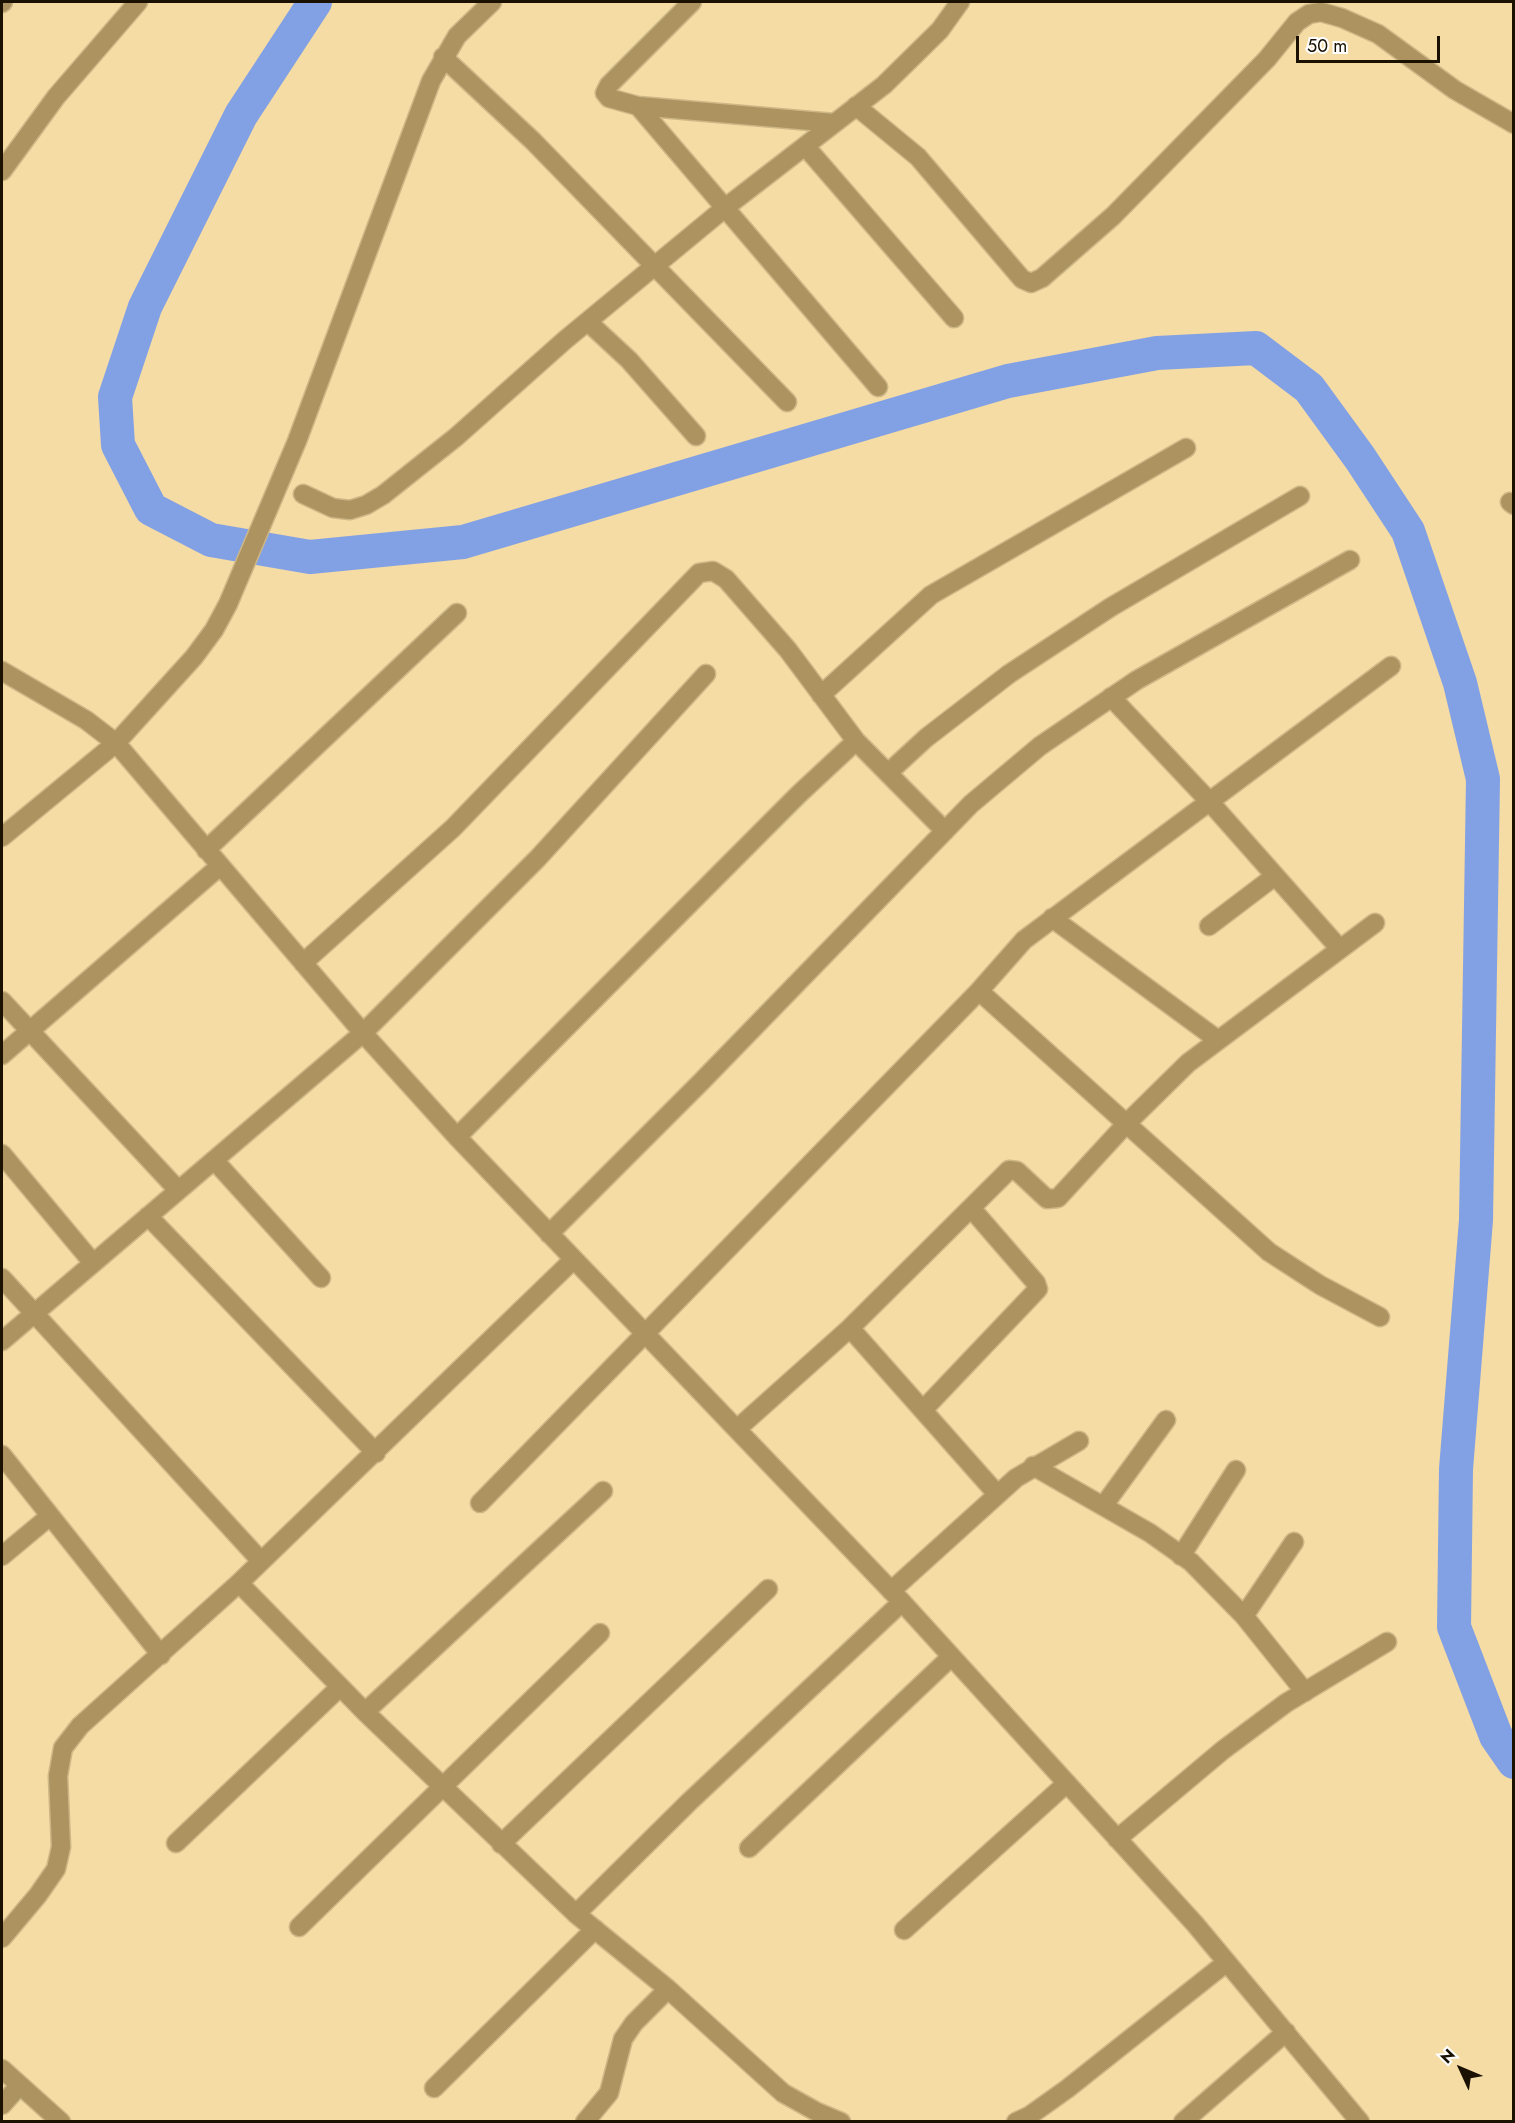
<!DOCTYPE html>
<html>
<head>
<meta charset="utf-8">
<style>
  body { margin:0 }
  #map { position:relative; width:1515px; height:2123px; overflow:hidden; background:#f5dba4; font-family:Jost,sans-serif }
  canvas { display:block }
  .frame { position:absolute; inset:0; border:3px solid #1a1100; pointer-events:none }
  .north { position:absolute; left:1431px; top:2039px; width:60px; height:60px; -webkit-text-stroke:4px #fff; paint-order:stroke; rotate:314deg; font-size:16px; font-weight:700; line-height:24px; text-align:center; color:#1a1100 }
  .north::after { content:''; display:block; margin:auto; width:21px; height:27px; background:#1a1100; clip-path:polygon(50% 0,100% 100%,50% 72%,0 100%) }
  .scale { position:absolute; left:1296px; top:36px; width:144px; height:27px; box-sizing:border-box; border:3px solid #1a1100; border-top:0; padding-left:8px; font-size:18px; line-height:21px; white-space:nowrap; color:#1a1100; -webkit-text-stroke:4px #fff; paint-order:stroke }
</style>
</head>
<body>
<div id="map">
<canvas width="1515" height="2123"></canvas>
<div class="frame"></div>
<div class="north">N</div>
<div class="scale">50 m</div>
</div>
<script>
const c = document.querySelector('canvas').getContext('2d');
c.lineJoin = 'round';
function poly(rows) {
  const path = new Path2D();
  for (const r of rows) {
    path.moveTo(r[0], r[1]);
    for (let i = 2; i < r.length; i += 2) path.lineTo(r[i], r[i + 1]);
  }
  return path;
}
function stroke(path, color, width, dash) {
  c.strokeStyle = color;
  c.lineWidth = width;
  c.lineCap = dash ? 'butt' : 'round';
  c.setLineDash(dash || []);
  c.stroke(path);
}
stroke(poly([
  [315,2,241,115,145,307,115,397,118,445,151,509,211,540,310,557,463,542,1008,381,1157,353,1256,348,1309,388,1360,458,1408,531,1460,683,1483,779,1476,1220,1456,1469,1454,1627,1496,1736,1514,1762]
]), '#82a1e5', 34);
const street = poly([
  [692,2,609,85,605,93,609,98,638,106,834,123],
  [2,3,3,2],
  [443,57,533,141,787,402],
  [638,106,878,387],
  [856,106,918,157,1022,279,1031,283,1042,278,1113,216,1267,59,1297,22,1309,14,1321,12,1342,18,1378,34,1455,90,1514,124],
  [805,146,954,318],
  [2,171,56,97,138,2],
  [588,322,629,360,696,436],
  [303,494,333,508,350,510,366,505,383,495,456,437,565,340,726,207,884,85,940,30,960,2],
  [1510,502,1514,505],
  [2,671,86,720,116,743,363,1033,457,1137,902,1602,1195,1924,1360,2122],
  [821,695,931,595,1186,448],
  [1111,697,1209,801,1340,949],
  [888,773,926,738,1009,674,1111,607,1300,496],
  [2,837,116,743,194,657,214,630,228,604,297,441,431,81,457,36,492,2],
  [206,850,457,613],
  [1052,918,1218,1040],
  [1209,926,1275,876],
  [303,963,453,828,699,573,713,571,726,579,788,650,856,741,945,831],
  [979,991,1269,1252,1320,1285,1380,1317],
  [2,1001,178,1190],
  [2,1055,220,866],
  [457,1137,798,795,856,741],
  [2,1154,93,1263],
  [214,1160,321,1278],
  [148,1216,376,1453],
  [549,1234,701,1082,971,804,1040,746,1137,680,1350,560],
  [2,1278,261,1561],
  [850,1328,997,1494],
  [2,1341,363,1033,538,858,706,674],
  [923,1410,1038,1289,1036,1283,971,1208],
  [737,1429,850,1328,1009,1170,1017,1171,1047,1199,1058,1198,1126,1124,1188,1063,1375,923],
  [2,1455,161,1655],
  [1033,1466,1150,1533,1191,1562,1244,1616,1305,1692],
  [480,1503,979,991,1024,940,1391,666],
  [1104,1505,1166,1420],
  [2,1556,50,1516],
  [1181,1556,1236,1470],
  [239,1583,365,1712,576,1914,668,1989,783,2093,817,2112,841,2122],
  [891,1591,1016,1478,1079,1441],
  [1244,1616,1294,1542],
  [365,1712,603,1491],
  [1117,1839,1223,1750,1286,1703,1387,1642],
  [176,1843,340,1687],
  [501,1844,768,1589],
  [749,1848,951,1657],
  [576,1914,689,1802,902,1602],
  [299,1927,600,1633],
  [904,1930,1067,1783],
  [2,1938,38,1895,56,1869,61,1847,58,1776,63,1748,80,1726,239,1583,573,1260],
  [2,2069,61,2122],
  [434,2088,595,1929],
  [2,2105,19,2086],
  [585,2122,609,2093,623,2039,634,2023,668,1989],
  [1016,2122,1029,2116,1067,2089,1227,1962],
  [1183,2122,1286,2032]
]);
stroke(street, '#ceb786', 21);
stroke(street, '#ac9360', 18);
</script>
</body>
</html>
